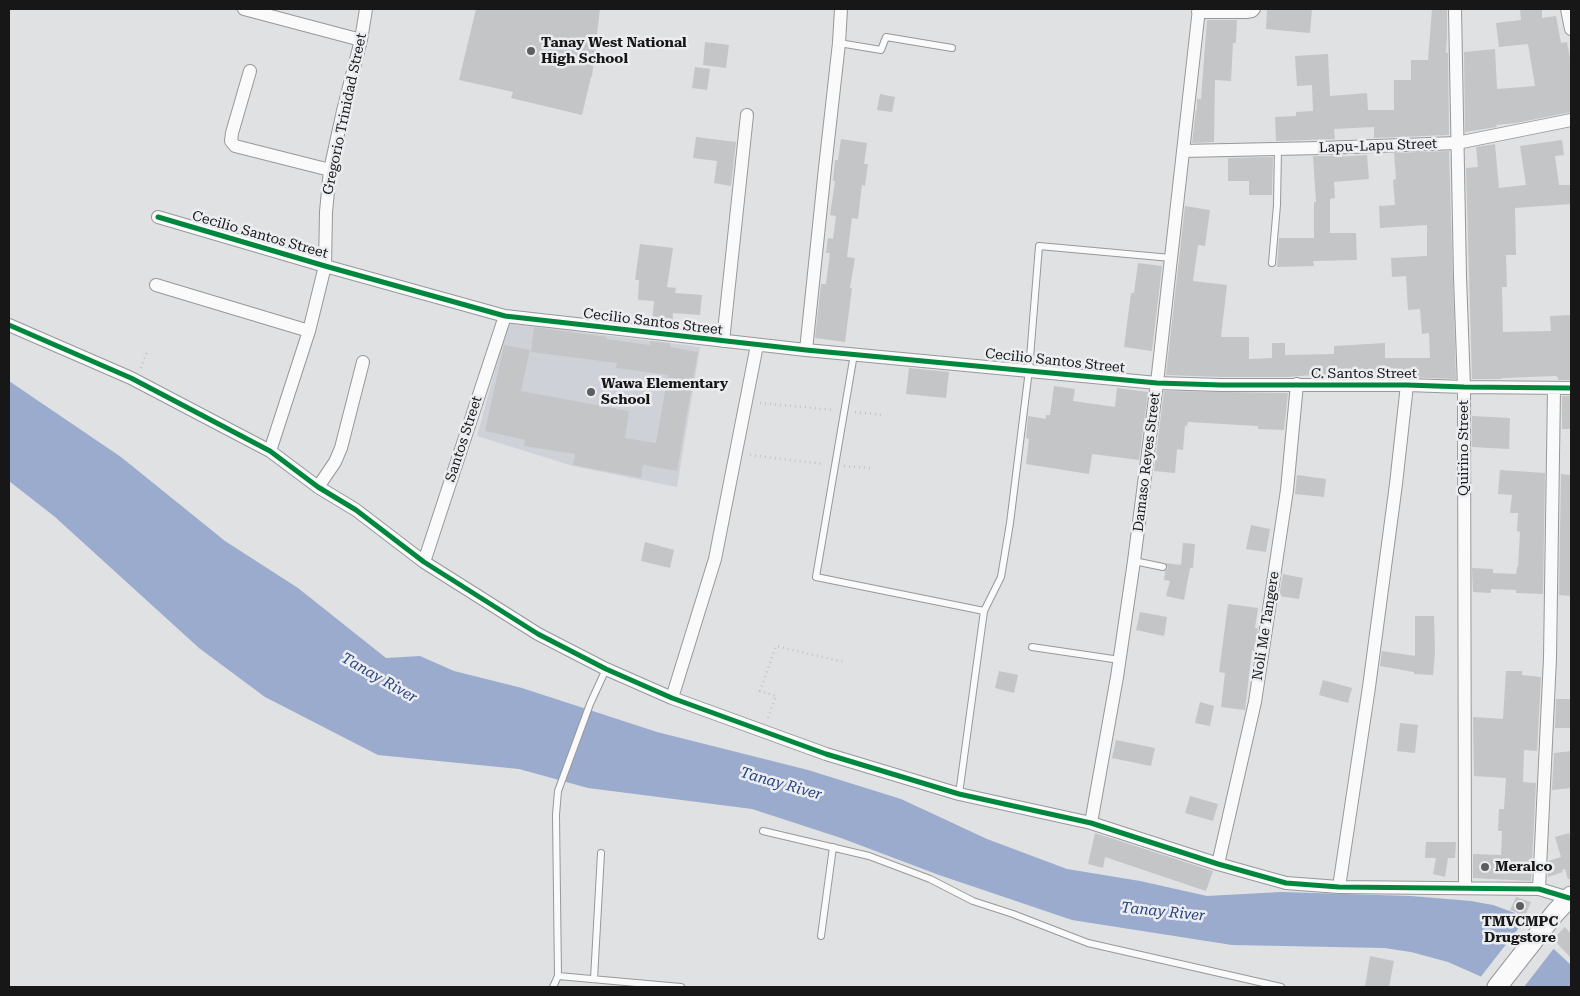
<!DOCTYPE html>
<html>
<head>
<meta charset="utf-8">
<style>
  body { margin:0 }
  #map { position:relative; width:1580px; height:996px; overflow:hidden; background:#dfe1e3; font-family:"Roboto Serif",serif }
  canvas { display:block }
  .frame { position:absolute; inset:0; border:10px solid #171718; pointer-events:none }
</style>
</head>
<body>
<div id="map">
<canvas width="1580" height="996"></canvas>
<div class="frame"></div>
</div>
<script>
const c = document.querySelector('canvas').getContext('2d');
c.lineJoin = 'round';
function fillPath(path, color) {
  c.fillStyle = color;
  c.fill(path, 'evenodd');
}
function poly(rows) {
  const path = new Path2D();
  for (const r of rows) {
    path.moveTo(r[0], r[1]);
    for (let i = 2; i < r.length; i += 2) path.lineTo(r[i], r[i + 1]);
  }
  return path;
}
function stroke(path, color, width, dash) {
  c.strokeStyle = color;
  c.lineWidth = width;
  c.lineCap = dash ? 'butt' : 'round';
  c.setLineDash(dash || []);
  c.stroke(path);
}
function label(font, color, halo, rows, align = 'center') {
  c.font = font + ' "Roboto Serif",serif';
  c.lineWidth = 5;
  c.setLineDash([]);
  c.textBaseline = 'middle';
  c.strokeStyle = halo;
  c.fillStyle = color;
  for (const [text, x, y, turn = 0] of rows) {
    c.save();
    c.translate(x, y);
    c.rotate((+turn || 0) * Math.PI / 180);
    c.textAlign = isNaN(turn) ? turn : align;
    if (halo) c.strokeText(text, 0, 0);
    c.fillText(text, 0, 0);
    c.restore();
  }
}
fillPath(poly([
  [508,323,700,347,677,487,573,466,477,436]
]), '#ced2d8');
fillPath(poly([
  [9,381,121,457,225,541,298,588,386,658,420,656,454,671,522,688,657,732,808,770,901,799,987,839,1067,869,1140,881,1207,896,1281,892,1411,896,1471,901,1493,905,1515,913,1571,965,1571,987,1498,987,1482,977,1448,962,1411,952,1384,948,1232,945,1072,920,939,875,841,838,752,809,588,788,519,769,378,755,265,697,199,648,55,517,9,481]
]), '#9aabcd');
fillPath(poly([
  [1525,920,1555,947,1524,987,1493,987,1479,979]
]), '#dfe1e3');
fillPath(poly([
  [476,9,600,9,592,77,591,77,582,115,511,98,513,92,459,80],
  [1267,9,1312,9,1310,33,1266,29],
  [1432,9,1447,9,1447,35,1446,53,1448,53,1449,135,1374,138,1374,127,1334,129,1335,139,1276,141,1275,117,1296,116,1296,112,1313,111,1312,85,1297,86,1295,56,1328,54,1330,96,1367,93,1368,110,1394,110,1394,80,1411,80,1411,60,1428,60],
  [1520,9,1542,9,1542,18,1556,16,1561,43,1567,42,1571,64,1571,112,1516,123,1496,125,1497,127,1465,132,1464,52,1495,49,1497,89,1535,86,1528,44,1499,47,1496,23,1521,20],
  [1207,20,1237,20,1236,43,1233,43,1231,81,1215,80,1214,142,1192,143,1196,110,1197,110,1197,99,1201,99],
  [705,42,729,45,726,68,703,65],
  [695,67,710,69,707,90,692,88],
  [880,94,895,97,892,112,877,110],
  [696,137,736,142,731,186,714,183,717,161,693,158],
  [841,139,867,143,864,164,868,164,865,186,862,185,858,219,852,218,847,257,855,258,850,288,852,288,845,342,815,338,821,284,826,284,830,253,826,253,828,238,833,239,836,216,830,215,835,181,833,181,835,160,838,160],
  [1562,140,1564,155,1555,156,1559,185,1571,185,1571,204,1515,208,1516,255,1506,255,1507,287,1502,287,1503,332,1551,331,1550,316,1571,315,1571,380,1558,380,1558,377,1555,376,1502,378,1502,379,1472,379,1466,168,1478,167,1476,147,1495,144,1499,188,1526,185,1520,146],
  [1449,151,1456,379,1407,377,1313,377,1313,375,1288,377,1221,377,1166,375,1185,206,1210,210,1205,246,1198,245,1193,281,1227,285,1221,337,1249,337,1249,359,1272,358,1272,343,1285,343,1285,355,1334,354,1334,346,1385,343,1385,358,1430,358,1429,333,1422,334,1420,309,1408,310,1406,276,1392,277,1391,258,1427,256,1427,225,1380,228,1379,206,1395,205,1393,180,1396,179,1394,153],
  [1367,155,1369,179,1334,182,1335,198,1330,199,1330,233,1356,233,1357,260,1313,261,1314,266,1277,267,1279,238,1314,238,1314,202,1316,202,1313,156,1336,156,1336,157],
  [1267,157,1273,157,1272,195,1249,195,1249,181,1228,181,1228,158],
  [640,244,673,248,667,287,676,288,675,293,702,295,700,315,673,313,672,327,652,324,654,301,638,300,639,280,635,280],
  [1138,263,1162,266,1152,351,1124,347,1131,293,1134,293],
  [534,327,607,337,606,339,650,345,650,341,670,343,670,347,698,352,677,471,643,465,641,478,573,465,575,454,524,446,525,440,485,431,504,345,530,350,521,391,629,411,625,438,656,443,668,375,616,368,617,363,531,352],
  [909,368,949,372,946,398,906,394],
  [1054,386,1075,389,1073,401,1115,407,1117,388,1148,392,1139,460,1092,454,1089,474,1026,464,1029,439,1026,438,1028,416,1046,419,1046,415,1050,415],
  [1164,391,1288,393,1284,430,1258,429,1258,426,1188,422,1187,426,1185,426,1183,450,1177,449,1175,473,1154,471],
  [1562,396,1571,396,1571,429,1562,429],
  [1472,416,1510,418,1509,449,1472,447],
  [1500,470,1545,473,1543,594,1516,593,1516,590,1491,589,1491,593,1473,592,1472,568,1493,569,1493,573,1516,574,1517,567,1518,567,1520,532,1517,531,1518,513,1510,513,1512,495,1498,494],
  [1561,474,1571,475,1571,596,1559,595],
  [1297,475,1326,479,1324,497,1295,494],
  [1251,525,1270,529,1266,552,1246,549],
  [645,542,674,550,670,568,641,561],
  [1183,543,1195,544,1193,568,1190,568,1184,600,1166,596,1170,581,1164,580,1165,572,1168,568,1166,563,1181,565],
  [1283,574,1303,578,1299,599,1279,596],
  [1228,604,1258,608,1255,628,1258,628,1254,651,1252,650,1245,710,1221,707,1225,673,1219,672],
  [1140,612,1167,617,1164,636,1136,630],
  [1415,616,1434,616,1435,652,1433,675,1414,674,1414,672,1380,666,1382,651,1415,656],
  [999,671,1018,675,1014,693,995,688],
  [1506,671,1522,671,1522,675,1541,677,1537,751,1524,750,1523,782,1536,783,1531,881,1473,878,1473,854,1501,855,1502,831,1498,831,1499,809,1504,809,1506,778,1474,776,1473,717,1503,719],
  [1323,680,1352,688,1348,703,1319,695],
  [1556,699,1571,699,1571,728,1555,728],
  [1200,702,1214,706,1210,726,1195,723],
  [1400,723,1418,725,1415,753,1397,751],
  [1116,740,1155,748,1151,766,1112,758],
  [1571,751,1571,788,1552,790,1554,753],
  [1190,796,1218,804,1213,821,1185,813],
  [1095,833,1213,871,1206,891,1105,857,1103,868,1088,864],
  [1569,833,1571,841,1571,879,1568,879,1565,869,1562,870,1563,872,1548,877,1548,861,1561,857,1555,837],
  [1426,842,1456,842,1455,858,1448,858,1445,877,1433,874,1436,858,1425,858],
  [1516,897,1531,902,1525,916,1510,910],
  [1565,927,1571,934,1571,958,1553,939],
  [1370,956,1394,961,1389,987,1365,987]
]), '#c4c5c6');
const lane = poly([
  [839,43,881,50,886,37,952,48],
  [1272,263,1277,205,1278,149],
  [854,354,816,577,984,611],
  [1134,561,1163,567],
  [1032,647,1120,660],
  [959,794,984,611,1001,577,1010,523,1029,370,1039,246,1171,258],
  [763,831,869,856,930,879,973,901,1013,914,1088,943,1281,987],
  [821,936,833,847],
  [558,976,681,987],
  [594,979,601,853],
  [553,987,558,976,556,815,558,791,590,704,606,669]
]);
const street = poly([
  [244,9,361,40],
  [1455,9,1460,277,1464,387,1465,888],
  [1567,9,1571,29],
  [1198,12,1246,12,1252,11,1254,9],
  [250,71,232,133,231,141,235,146,330,170],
  [1183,151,1321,148,1457,143,1571,120],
  [158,217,325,266,505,316,806,350,1157,383,1221,385,1407,385,1464,387,1571,388],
  [156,285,309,331],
  [9,325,131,378,270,451,318,487,356,510,424,562,538,634,606,669,672,698,826,754,959,794,1091,823,1218,864,1286,883,1339,887,1539,889,1569,898],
  [723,341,747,115],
  [806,350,825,168,839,43,841,9],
  [270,451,309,331,325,266,326,212,330,170,343,111,361,40,366,9],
  [318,487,335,462,341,448,363,362],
  [424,562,505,316],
  [672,698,715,559,757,345],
  [1091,823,1117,677,1134,561,1157,383,1199,9],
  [1218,864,1255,702,1287,490,1297,384],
  [1339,887,1369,687,1396,484,1407,385],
  [1539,889,1550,658,1554,389]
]);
const secondary = poly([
  [1497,987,1555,913,1571,896]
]);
stroke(lane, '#979899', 8);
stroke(street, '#979899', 14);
stroke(secondary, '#979899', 21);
stroke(poly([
  [141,368,147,352],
  [760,403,834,410],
  [855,412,883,415],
  [750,455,824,464],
  [844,466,870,468],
  [768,718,776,696,760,691,776,646,844,662]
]), '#c2c2c3', 2.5, [1, 4]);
stroke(lane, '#fafafb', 6);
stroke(street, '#fafafb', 12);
stroke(secondary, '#fafafb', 19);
stroke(poly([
  [158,217,325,266,505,316,806,350,1157,383,1221,385,1407,385,1464,387,1571,388],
  [9,325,131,378,270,451,318,487,356,510,424,562,538,634,606,669,672,698,826,754,959,794,1091,823,1218,864,1286,883,1339,887,1539,889,1569,898]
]), '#00873e', 5);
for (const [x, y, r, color] of [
  [531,51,5,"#5d5e5f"],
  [591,392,5,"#5d5e5f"],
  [1485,867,5,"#5d5e5f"],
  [1520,906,5,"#5d5e5f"]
]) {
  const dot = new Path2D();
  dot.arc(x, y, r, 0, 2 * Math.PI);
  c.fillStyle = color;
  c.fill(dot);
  stroke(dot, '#ecedf1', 2);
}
label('bold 14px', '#171718', '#ecedf1', [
  ["Tanay West National",541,43],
  ["High School",541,59],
  ["Wawa Elementary",601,384],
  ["School",601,400],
  ["Meralco",1495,867],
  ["TMVCMPC",1520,922,"center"],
  ["Drugstore",1520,938,"center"]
], 'left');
label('14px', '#171718', '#ecedf1', [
  ["Gregorio Trinidad Street",345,114,-78],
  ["Lapu-Lapu Street",1378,146,-2],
  ["Cecilio Santos Street",260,235,16],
  ["Cecilio Santos Street",653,322,7],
  ["Cecilio Santos Street",1055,361,6],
  ["C. Santos Street",1364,374],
  ["Santos Street",464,439,-72],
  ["Quirino Street",1464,448,-90],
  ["Damaso Reyes Street",1147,462,-83],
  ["Noli Me Tangere",1266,626,-81]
]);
label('italic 15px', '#28437f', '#ecedf1', [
  ["Tanay River",379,678,30],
  ["Tanay River",781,784,16],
  ["Tanay River",1163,912,6]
]);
</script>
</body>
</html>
